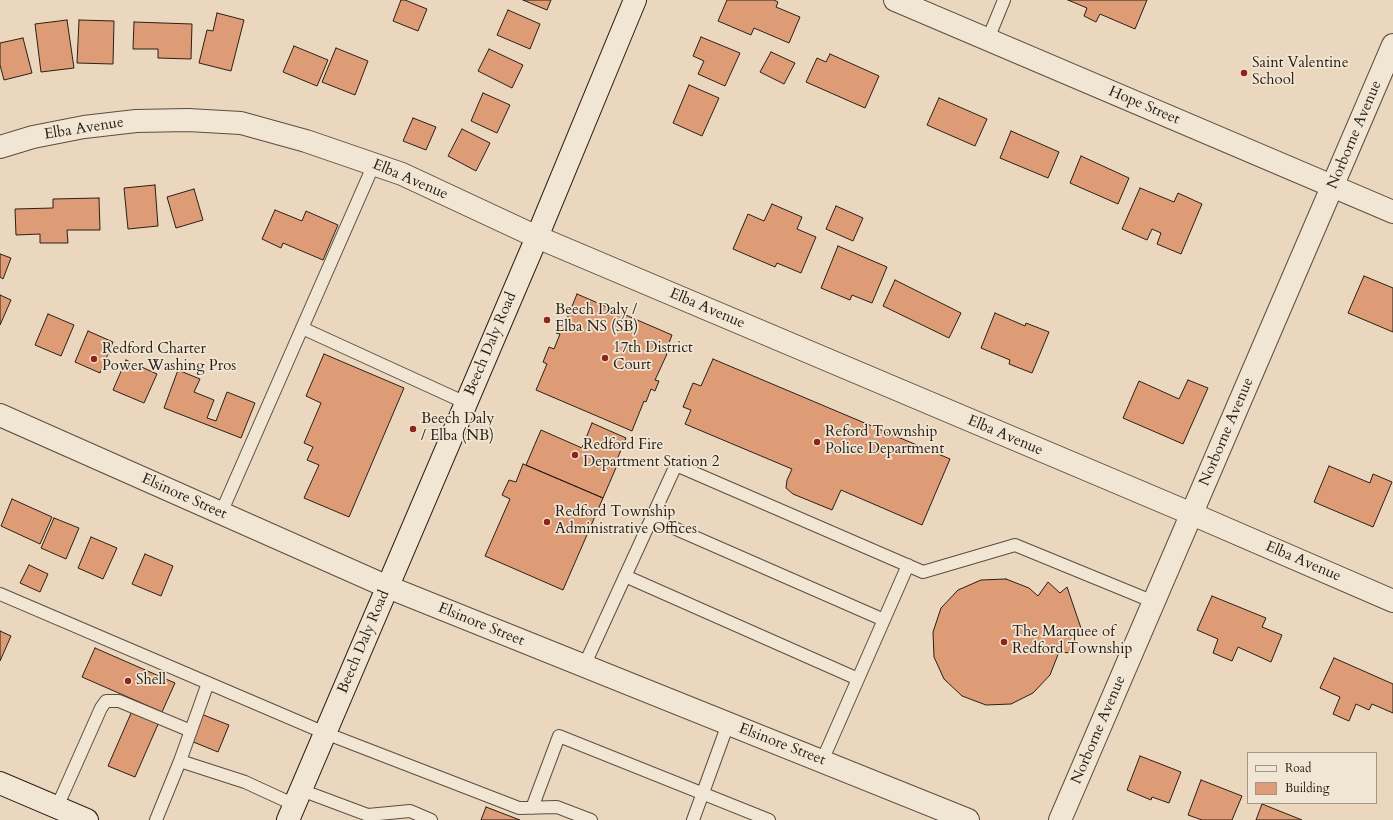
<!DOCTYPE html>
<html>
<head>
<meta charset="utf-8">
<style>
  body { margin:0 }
  #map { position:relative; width:1393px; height:820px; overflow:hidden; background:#ead7bd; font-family:Cardo,serif }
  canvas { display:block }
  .legend { position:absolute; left:1247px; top:752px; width:130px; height:52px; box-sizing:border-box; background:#f1e5d4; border:1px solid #a19688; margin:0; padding:5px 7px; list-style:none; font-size:12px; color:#292017 }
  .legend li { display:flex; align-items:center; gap:8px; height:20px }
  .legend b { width:20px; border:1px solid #a19688 }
</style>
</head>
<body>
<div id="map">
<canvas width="1393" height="820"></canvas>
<ul class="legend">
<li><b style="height:5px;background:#f1e5d4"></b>Road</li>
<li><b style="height:11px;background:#de9c76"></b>Building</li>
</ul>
</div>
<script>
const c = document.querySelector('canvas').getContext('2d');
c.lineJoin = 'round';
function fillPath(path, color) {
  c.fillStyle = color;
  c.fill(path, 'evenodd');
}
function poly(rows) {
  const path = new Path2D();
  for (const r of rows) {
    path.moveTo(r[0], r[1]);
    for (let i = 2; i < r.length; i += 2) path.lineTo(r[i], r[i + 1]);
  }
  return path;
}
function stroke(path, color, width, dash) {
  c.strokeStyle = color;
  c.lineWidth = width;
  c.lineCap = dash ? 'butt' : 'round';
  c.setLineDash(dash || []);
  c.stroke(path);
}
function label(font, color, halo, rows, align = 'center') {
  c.font = font + ' Cardo,serif';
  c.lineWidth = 3.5;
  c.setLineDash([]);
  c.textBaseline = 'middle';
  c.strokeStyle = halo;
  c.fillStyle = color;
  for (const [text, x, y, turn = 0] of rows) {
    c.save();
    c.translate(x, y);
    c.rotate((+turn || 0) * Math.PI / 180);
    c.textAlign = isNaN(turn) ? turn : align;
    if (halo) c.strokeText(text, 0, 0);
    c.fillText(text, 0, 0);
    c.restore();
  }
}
const building = poly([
  [401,0,405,0,427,9,418,31,393,21,401,0],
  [523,0,551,0,547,10,523,0],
  [727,0,774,0,778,2,776,7,800,17,789,43,754,28,751,35,718,21,727,0],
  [1068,0,1147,0,1135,29,1100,14,1096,22,1084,16,1087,8,1068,0],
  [508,10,540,24,530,49,497,35,508,10],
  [217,13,244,20,231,71,199,63,207,30,213,31,217,13],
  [67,20,74,68,41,72,35,24,67,20],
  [79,20,114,21,113,64,77,63,79,20],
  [134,22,192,24,191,59,158,58,158,49,133,49,134,22],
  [701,37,740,53,725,86,698,74,704,61,693,56,701,37],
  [23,38,32,73,4,80,0,65,0,43,23,38],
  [294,46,328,60,317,86,283,72,294,46],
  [336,48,368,61,355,95,322,82,336,48],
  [489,49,523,65,512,88,478,71,489,49],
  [771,52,795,63,784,84,760,72,771,52],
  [830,54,879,76,865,108,806,82,817,58,826,62,830,54],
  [689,85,719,98,702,136,673,123,689,85],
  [483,93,510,105,497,133,471,121,483,93],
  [939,98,987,119,975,146,927,125,939,98],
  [413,118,436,127,426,150,403,141,413,118],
  [462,129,490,143,476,171,448,156,462,129],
  [1011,131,1059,152,1048,178,1000,158,1011,131],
  [1081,156,1129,178,1118,204,1070,183,1081,156],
  [155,185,158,226,128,229,124,188,155,185],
  [1140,188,1174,202,1178,193,1202,204,1181,254,1157,244,1161,233,1152,229,1147,240,1122,229,1140,188],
  [194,189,203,220,176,228,167,197,194,189],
  [99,198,100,230,67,230,68,243,40,243,40,234,16,235,15,209,53,208,53,199,99,198],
  [772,204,802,217,797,229,816,237,801,273,777,263,775,267,733,249,748,214,764,221,772,204],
  [836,206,863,218,853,241,826,229,836,206],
  [275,210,302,221,306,211,338,225,323,260,283,243,281,248,262,239,275,210],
  [838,246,887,267,872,303,852,295,850,300,821,288,838,246],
  [0,254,11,258,3,279,0,277,0,254],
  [1364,276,1393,288,1393,332,1348,313,1364,276],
  [895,280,961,313,949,338,883,306,895,280],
  [577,294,672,335,665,353,667,354,655,380,659,381,655,391,651,389,646,402,644,401,632,431,536,390,547,364,543,362,549,347,554,349,560,334,556,333,561,319,566,321,577,294],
  [0,295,11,300,0,325,0,295],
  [995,313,1025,326,1026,323,1049,332,1032,373,1009,364,1010,360,981,348,995,313],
  [48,314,74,325,61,356,35,345,48,314],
  [88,331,113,342,100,373,75,362,88,331],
  [324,354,404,388,349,517,304,498,319,465,307,460,313,447,304,443,321,403,306,396,324,354],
  [713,359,950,459,922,525,841,490,832,510,793,494,786,488,787,480,792,469,685,424,691,410,683,407,693,383,701,386,713,359],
  [126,360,157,374,144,403,113,390,126,360],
  [178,370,200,379,194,392,214,400,207,418,216,421,227,392,255,403,241,438,164,408,178,370],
  [1188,380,1208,388,1183,444,1123,418,1139,381,1179,399,1188,380],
  [592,423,626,438,616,462,618,463,603,498,526,465,541,430,582,448,592,423],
  [523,464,603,498,563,590,485,556,510,499,502,495,509,480,516,482,523,464],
  [1329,466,1370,483,1373,474,1392,482,1373,527,1314,502,1329,466],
  [12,499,52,517,40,544,1,526,12,499],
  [54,518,79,528,66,559,41,548,54,518],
  [91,537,117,548,103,579,78,568,91,537],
  [145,554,173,566,161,596,132,584,145,554],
  [29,565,48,574,40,592,20,583,29,565],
  [1006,579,1029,588,1038,596,1048,582,1060,593,1067,587,1082,631,1075,632,1073,653,1059,652,1050,675,1033,693,1011,704,986,705,962,696,944,679,934,657,933,632,941,608,958,590,981,580,1006,579],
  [1212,596,1266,618,1262,627,1282,635,1271,662,1238,647,1232,661,1213,653,1218,639,1197,630,1212,596],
  [0,631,11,636,0,661,0,631],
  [95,648,175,683,162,712,82,677,95,648],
  [1334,658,1393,684,1393,713,1372,704,1369,710,1356,704,1349,721,1333,714,1340,697,1320,688,1334,658],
  [132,711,159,722,135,777,108,766,132,711],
  [201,714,229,725,218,752,191,741,201,714],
  [1140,756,1181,772,1169,803,1152,797,1151,800,1127,790,1140,756],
  [1201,780,1242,796,1232,820,1202,820,1188,815,1201,780],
  [1262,804,1302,820,1256,820,1262,804],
  [486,807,520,820,481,820,486,807]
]);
fillPath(building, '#de9c76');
stroke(building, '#292017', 1);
const lane = poly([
  [988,39,1004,0],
  [302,328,466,403],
  [221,513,374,164],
  [651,518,884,620],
  [625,576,858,679],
  [0,594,325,733,519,808,557,807,591,820],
  [584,666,676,465,923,572,1015,545,1154,602],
  [180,761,208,683],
  [822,761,908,565],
  [301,790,368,815,410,811,431,820],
  [57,807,101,708,106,701,119,701,191,731],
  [532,808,559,736,769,820],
  [156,820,180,761,245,782,295,805],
  [693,820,728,724]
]);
const street = poly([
  [895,0,1393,212],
  [0,147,33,137,84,127,136,121,188,120,241,123,306,141,402,174,537,237,1192,514,1393,601],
  [0,415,388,587,968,820],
  [1060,820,1393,45]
]);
const secondary = poly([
  [0,783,87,820],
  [288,820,537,237,635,0]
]);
stroke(lane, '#594e40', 14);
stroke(street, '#594e40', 24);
stroke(secondary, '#292017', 24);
stroke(lane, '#f1e5d4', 12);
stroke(street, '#f1e5d4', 22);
stroke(secondary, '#f1e5d4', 22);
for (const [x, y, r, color] of [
  [1244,73,4,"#8f2418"],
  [547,320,4,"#8f2418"],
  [605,358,4,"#8f2418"],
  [94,359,4,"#8f2418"],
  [413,429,4,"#8f2418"],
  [817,442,4,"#8f2418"],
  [575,455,4,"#8f2418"],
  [547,522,4,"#8f2418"],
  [1004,642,4,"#8f2418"],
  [128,681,4,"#8f2418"]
]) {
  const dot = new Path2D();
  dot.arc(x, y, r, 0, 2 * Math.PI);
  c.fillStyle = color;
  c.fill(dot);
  stroke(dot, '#f1e5d4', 1.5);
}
label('15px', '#292017', '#f1e5d4', [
  ["Saint Valentine",1252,64],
  ["School",1252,81],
  ["Beech Daly /",555,311],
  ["Elba NS (SB)",555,328],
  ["17th District",613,349],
  ["Court",613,366],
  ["Redford Charter",102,350],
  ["Power Washing Pros",102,367],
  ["Beech Daly",421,420],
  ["/ Elba (NB)",421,437],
  ["Reford Township",825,433],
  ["Police Department",825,450],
  ["Redford Fire",583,446],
  ["Department Station 2",583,463],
  ["Redford Township",555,513],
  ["Administrative Offices",555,530],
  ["The Marquee of",1012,633],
  ["Redford Township",1012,650],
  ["Shell",136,681]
], 'left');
label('15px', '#292017', '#f1e5d4', [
  ["Hope Street",1144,106,23],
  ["Elba Avenue",84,129,-9],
  ["Norborne Avenue",1355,135,-67],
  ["Elba Avenue",410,180,23],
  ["Elba Avenue",707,309,23],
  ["Beech Daly Road",491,344,-67],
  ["Norborne Avenue",1227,432,-67],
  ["Elba Avenue",1005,436,23],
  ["Elsinore Street",184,497,24],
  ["Elba Avenue",1303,562,23],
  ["Elsinore Street",481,625,22],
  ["Beech Daly Road",364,642,-67],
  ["Norborne Avenue",1099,730,-67],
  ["Elsinore Street",782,745,21]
]);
</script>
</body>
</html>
